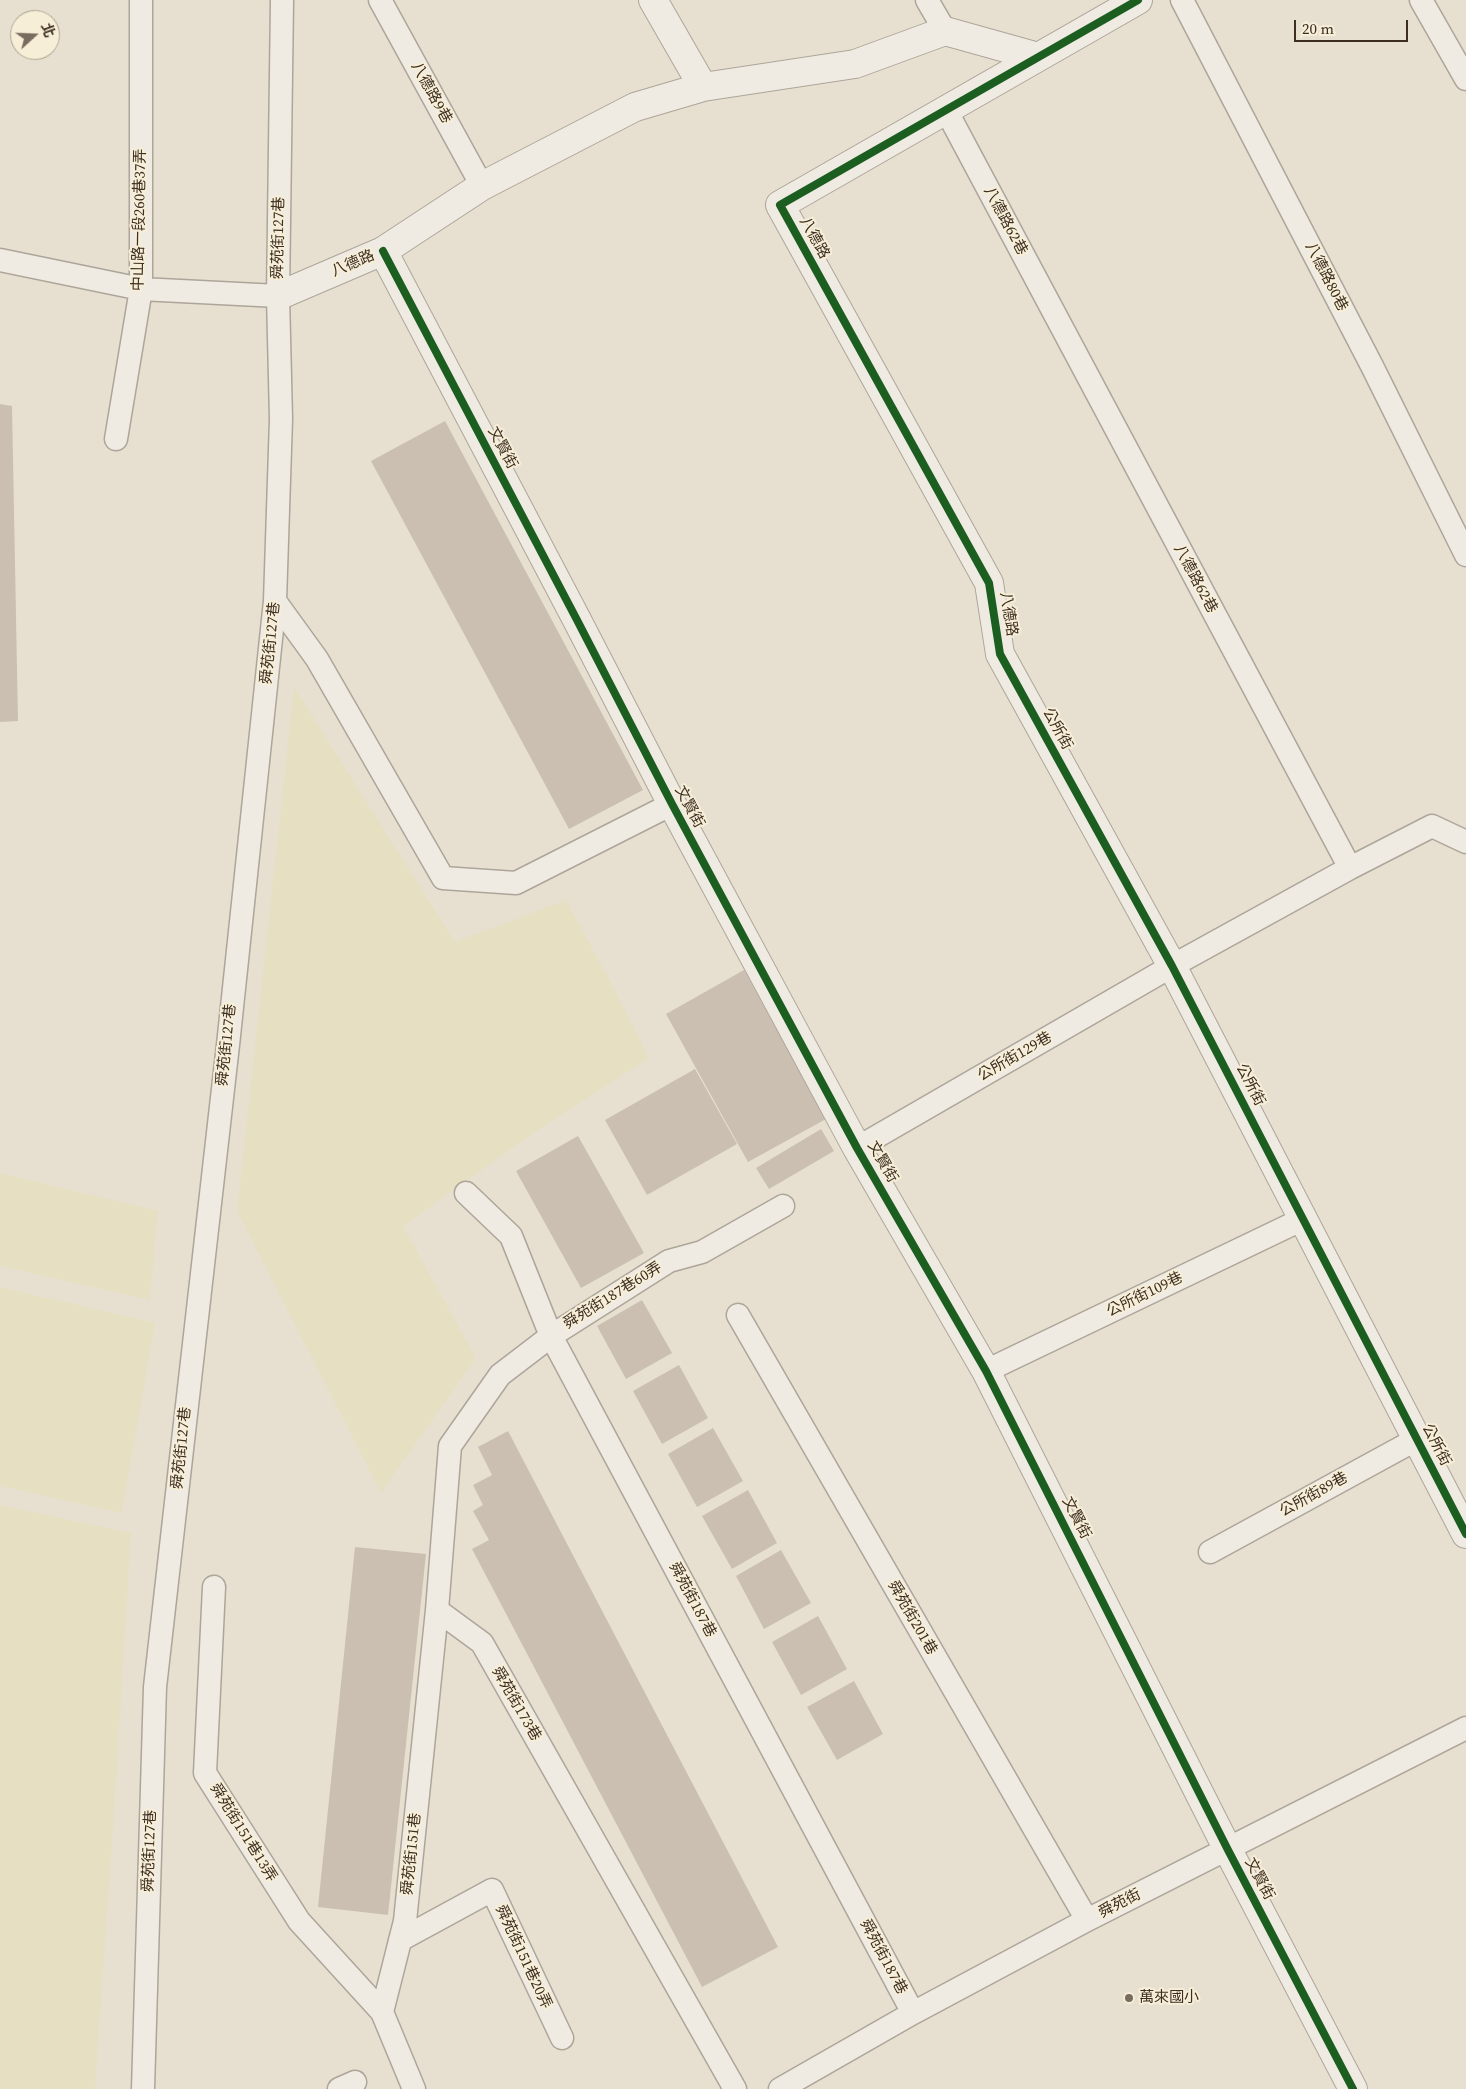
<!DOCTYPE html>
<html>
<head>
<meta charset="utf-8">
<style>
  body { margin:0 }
  #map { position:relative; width:1466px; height:2089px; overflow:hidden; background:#e7e0d1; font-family:"Source Serif 4","Noto Sans TC",serif }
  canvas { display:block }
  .north { position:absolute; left:10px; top:10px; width:50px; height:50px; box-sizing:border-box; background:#f7eed8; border:1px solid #ada18e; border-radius:50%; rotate:70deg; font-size:14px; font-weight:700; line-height:20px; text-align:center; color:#3d2e20 }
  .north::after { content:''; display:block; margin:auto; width:18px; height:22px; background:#786c5e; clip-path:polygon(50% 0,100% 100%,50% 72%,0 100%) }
  .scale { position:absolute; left:1294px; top:20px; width:114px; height:22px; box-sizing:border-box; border:2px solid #3d2e20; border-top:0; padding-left:6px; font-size:15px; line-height:18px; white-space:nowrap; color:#3d2e20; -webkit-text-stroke:4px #f7eed8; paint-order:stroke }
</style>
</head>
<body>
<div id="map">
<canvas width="1466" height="2089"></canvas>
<div class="north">北</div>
<div class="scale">20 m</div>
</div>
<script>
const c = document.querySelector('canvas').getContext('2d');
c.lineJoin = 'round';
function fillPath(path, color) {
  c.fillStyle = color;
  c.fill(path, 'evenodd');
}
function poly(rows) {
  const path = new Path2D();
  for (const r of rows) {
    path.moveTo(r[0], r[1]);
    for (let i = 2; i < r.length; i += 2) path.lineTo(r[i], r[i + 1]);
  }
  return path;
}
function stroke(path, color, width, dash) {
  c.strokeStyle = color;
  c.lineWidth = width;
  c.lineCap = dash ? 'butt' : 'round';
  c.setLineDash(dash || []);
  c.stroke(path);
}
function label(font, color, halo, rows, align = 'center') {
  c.font = font + ' "Source Serif 4","Noto Sans TC",serif';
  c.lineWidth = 4;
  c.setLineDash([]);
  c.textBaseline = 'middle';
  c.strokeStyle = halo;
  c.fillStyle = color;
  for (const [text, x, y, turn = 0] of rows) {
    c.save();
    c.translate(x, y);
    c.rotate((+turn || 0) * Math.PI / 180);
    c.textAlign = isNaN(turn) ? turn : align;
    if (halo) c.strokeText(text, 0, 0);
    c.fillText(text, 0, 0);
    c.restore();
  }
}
fillPath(poly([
  [294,687,455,942,566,900,611,983,649,1058,532,1134,403,1226,476,1358,381,1493,237,1211],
  [0,1173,158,1211,150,1300,0,1266],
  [0,1287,155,1323,122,1513,0,1486],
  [0,1505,131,1533,114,1816,95,2089,0,2089]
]), '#e6dfc2');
fillPath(poly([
  [0,404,12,406,18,721,0,722],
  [445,421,643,790,569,829,371,461],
  [744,970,826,1119,748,1162,666,1014],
  [695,1069,737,1144,647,1195,605,1120],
  [821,1129,834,1151,769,1189,756,1168],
  [578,1136,644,1253,581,1288,516,1171],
  [642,1300,672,1353,626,1379,597,1326],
  [679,1365,708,1418,662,1444,633,1391],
  [713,1428,743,1481,697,1507,668,1454],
  [508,1431,778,1947,702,1987,472,1549,489,1540,473,1511,483,1505,473,1485,492,1475,478,1447],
  [748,1490,777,1543,732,1569,702,1516],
  [355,1547,426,1554,388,1915,318,1907],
  [781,1550,811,1603,764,1629,736,1576],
  [818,1616,847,1669,801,1695,772,1642],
  [854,1681,883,1734,837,1760,807,1707]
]), '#cbbfb2');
const lane = poly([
  [380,0,482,186],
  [927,0,945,31],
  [1182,0,1372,366,1466,555],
  [1421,0,1466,79],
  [0,260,141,289,278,296],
  [116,439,141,289,141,0],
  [275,601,317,659,443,878,516,883,672,804],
  [1350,868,1432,826,1466,842],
  [857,1148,1172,966,1350,868,946,110],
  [466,1193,511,1236,551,1336,913,2013],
  [738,1315,1087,1920],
  [986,1371,1303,1219],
  [1210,1552,1417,1439],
  [214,1587,205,1773,299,1921,382,2012],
  [437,1610,482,1643,735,2089],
  [400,1940,492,1890,562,2038],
  [143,2089,155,1687,228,1045,275,601,281,419,278,296,282,0],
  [339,2089,355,2082],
  [414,2089,382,2012,405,1921,437,1610,450,1446,500,1375,551,1336,669,1261,702,1252,783,1206],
  [780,2089,913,2013,1087,1920,1466,1728]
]);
const street = poly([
  [653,0,703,87],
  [1138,0,780,205,989,583,1000,654,1172,966,1466,1534],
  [383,251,577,620,672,804,857,1148,986,1371,1228,1850,1353,2089],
  [278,296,383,251,482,186,635,107,703,87,855,64,945,31,1038,57]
]);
stroke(lane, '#ada599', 25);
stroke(street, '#ada599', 30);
stroke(lane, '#efebe3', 22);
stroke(street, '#efebe3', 28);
stroke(poly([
  [1138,0,780,205,989,583,1000,654,1172,966,1466,1534],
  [383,251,577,620,672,804,857,1148,986,1371,1228,1850,1353,2089]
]), '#1b5e20', 8);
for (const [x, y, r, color] of [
  [1129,1998,5,"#786c5e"]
]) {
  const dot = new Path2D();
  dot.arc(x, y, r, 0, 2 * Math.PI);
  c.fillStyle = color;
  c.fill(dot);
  stroke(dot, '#f7eed8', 2);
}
label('15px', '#3d2e20', '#f7eed8', [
  ["八德路9巷",431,93,61],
  ["中山路一段260巷37弄",140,220,-89],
  ["八德路62巷",1005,221,62],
  ["舜苑街127巷",279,238,-89],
  ["八德路",814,238,61],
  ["八德路",353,264,-23],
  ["八德路80巷",1326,277,63],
  ["文賢街",502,448,62],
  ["八德路62巷",1195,579,62],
  ["八德路",1008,614,81],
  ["舜苑街127巷",271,643,-84],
  ["公所街",1057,729,61],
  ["文賢街",689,807,62],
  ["舜苑街127巷",227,1045,-84],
  ["公所街129巷",1015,1057,-30],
  ["公所街",1250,1085,63],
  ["文賢街",882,1162,60],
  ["公所街109巷",1145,1295,-26],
  ["舜苑街187巷60弄",613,1296,-32],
  ["公所街",1436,1445,63],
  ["舜苑街127巷",182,1448,-84],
  ["公所街89巷",1314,1495,-29],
  ["文賢街",1076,1518,63],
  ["舜苑街187巷",692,1600,62],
  ["舜苑街201巷",912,1618,60],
  ["舜苑街173巷",516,1704,60],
  ["舜苑街151巷13弄",243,1833,58],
  ["舜苑街127巷",150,1851,-88],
  ["舜苑街151巷",412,1854,-84],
  ["文賢街",1259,1879,62],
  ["舜苑街",1120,1904,-27],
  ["舜苑街151巷20弄",523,1957,65],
  ["舜苑街187巷",883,1957,62]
]);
label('15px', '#3d2e20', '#f7eed8', [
  ["萬來國小",1139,1998]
], 'left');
</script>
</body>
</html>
